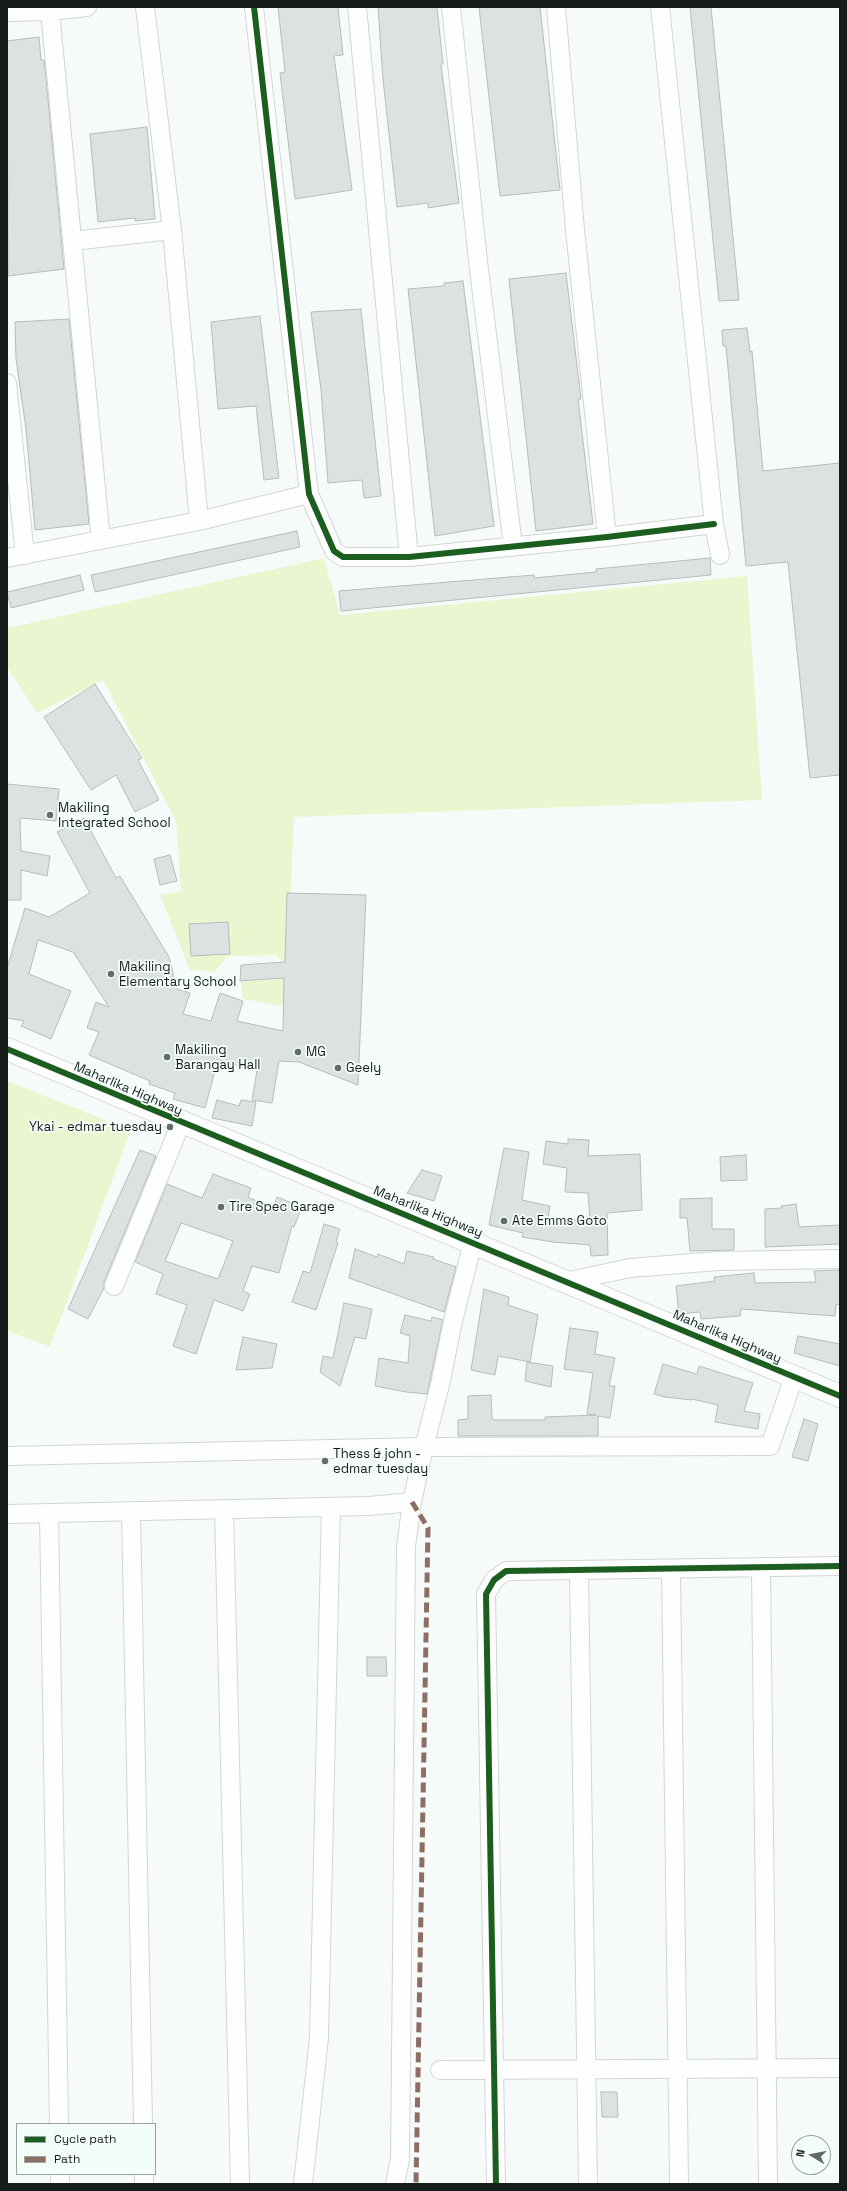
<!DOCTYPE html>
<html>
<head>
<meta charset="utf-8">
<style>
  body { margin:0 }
  #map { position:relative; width:847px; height:2191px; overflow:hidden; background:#f6fbf9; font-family:"Space Grotesk",sans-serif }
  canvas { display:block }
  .frame { position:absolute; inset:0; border:8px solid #151c19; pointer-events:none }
  .legend { position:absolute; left:16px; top:2123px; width:140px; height:52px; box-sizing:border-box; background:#f3fef9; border:1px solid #9aa49f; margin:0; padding:5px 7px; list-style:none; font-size:12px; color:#151c19 }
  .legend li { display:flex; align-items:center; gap:8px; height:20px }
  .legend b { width:20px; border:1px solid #9aa49f }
  .north { position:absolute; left:791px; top:2135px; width:40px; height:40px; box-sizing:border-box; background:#f3fef9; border:1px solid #9aa49f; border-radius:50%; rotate:280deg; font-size:11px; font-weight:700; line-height:16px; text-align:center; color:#151c19 }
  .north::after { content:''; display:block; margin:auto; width:14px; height:18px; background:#646a67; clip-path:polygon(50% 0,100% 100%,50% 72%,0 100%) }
</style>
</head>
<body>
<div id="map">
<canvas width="847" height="2191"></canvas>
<div class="frame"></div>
<ul class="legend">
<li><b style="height:5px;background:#1b5e20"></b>Cycle path</li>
<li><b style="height:5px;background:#8d6e63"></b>Path</li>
</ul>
<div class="north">N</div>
</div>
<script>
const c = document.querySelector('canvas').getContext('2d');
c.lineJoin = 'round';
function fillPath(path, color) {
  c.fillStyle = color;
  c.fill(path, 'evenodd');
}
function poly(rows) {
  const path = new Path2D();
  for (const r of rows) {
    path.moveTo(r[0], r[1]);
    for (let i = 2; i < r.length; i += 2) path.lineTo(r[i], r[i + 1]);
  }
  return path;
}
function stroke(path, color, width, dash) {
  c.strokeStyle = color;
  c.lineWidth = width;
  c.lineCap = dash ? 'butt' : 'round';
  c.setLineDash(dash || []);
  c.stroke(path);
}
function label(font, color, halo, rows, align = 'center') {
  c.font = font + ' "Space Grotesk",sans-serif';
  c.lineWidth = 3.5;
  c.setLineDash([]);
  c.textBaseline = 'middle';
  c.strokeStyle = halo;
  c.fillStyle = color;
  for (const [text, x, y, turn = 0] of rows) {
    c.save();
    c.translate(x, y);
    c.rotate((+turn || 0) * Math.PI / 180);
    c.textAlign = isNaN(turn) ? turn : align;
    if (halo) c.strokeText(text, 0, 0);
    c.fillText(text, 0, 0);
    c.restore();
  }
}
fillPath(poly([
  [324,558,340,615,747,576,762,800,294,817,289,935,288,1007,243,999,241,982,282,979,282,963,277,955,228,956,214,972,190,970,160,895,181,891,176,821,103,680,37,713,7,667,7,628],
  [7,1081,131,1130,50,1347,7,1331]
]), '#eaf6d0');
const building = poly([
  [278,7,338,7,343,55,334,56,352,190,295,199,280,73,285,72,278,7],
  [378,7,437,7,443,64,441,65,459,203,428,208,428,203,397,207,383,79,378,7],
  [479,7,540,7,560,190,500,196,479,7],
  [690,7,711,7,739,300,719,301,690,7],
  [39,37,41,60,44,60,46,78,64,269,8,276,7,41,39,37],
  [147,127,155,219,135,221,135,218,98,222,90,134,147,127],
  [566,273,581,399,578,399,593,524,536,531,509,279,566,273],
  [463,281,494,526,435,536,408,289,444,286,444,283,463,281],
  [361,309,381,496,364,498,362,480,328,483,321,390,311,312,361,309],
  [260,316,279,478,264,480,256,406,218,409,211,322,260,316],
  [69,319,89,524,35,530,26,429,16,359,15,322,69,319],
  [747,328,750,352,752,351,763,471,840,463,840,775,810,778,788,562,746,566,726,346,723,346,722,330,747,328],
  [297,531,300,547,95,592,91,575,297,531],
  [710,558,711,575,341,611,339,591,534,575,534,578,596,572,596,569,710,558],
  [80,575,84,590,11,608,7,592,80,575],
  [95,684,142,758,138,760,159,800,135,812,116,775,91,790,44,717,95,684],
  [7,784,59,789,56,821,20,818,21,851,50,856,47,876,21,870,21,900,7,900,7,784],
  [84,818,116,878,120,876,169,957,177,989,190,993,183,1014,211,1021,220,993,243,1001,237,1021,283,1031,284,978,240,981,241,965,285,962,287,893,366,895,358,1085,299,1062,279,1061,272,1103,252,1100,257,1071,218,1060,205,1108,173,1099,175,1093,149,1084,150,1081,89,1055,99,1032,87,1028,96,1002,109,1007,73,952,38,940,29,974,71,991,51,1039,21,1026,24,1021,7,1018,7,968,25,908,49,917,90,893,57,832,84,818],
  [170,855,177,881,160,885,154,859,170,855],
  [228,922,230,954,191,956,189,924,228,922],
  [217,1100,239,1106,241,1100,256,1102,252,1126,212,1118,217,1100],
  [568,1139,589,1140,588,1156,640,1154,642,1210,607,1213,608,1255,591,1256,590,1245,553,1242,522,1237,523,1233,489,1225,504,1148,529,1152,522,1200,550,1206,548,1218,590,1221,588,1193,565,1192,567,1168,543,1164,546,1141,568,1144,568,1139],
  [140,1150,156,1156,104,1282,104,1288,88,1319,68,1309,140,1150],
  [746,1155,747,1180,721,1181,720,1157,746,1155],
  [422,1170,442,1176,434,1201,407,1193,422,1170],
  [213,1174,251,1188,248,1197,273,1208,277,1197,302,1207,294,1227,292,1226,279,1273,252,1266,243,1291,250,1294,243,1311,214,1300,196,1354,173,1346,187,1305,156,1294,163,1274,135,1262,167,1184,202,1198,213,1174],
  [181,1223,233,1241,218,1279,165,1261,181,1223],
  [712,1198,712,1229,734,1229,734,1250,690,1251,687,1218,680,1218,680,1199,712,1198],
  [796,1204,799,1227,840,1225,840,1244,765,1247,765,1209,782,1208,781,1206,796,1204],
  [324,1224,340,1229,336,1242,338,1243,316,1310,292,1302,303,1271,310,1273,324,1224],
  [355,1249,377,1257,378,1254,404,1264,407,1251,434,1257,433,1259,456,1267,444,1312,349,1278,355,1249],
  [840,1270,840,1305,836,1304,835,1316,741,1309,740,1316,701,1319,700,1312,679,1314,676,1286,715,1281,714,1277,754,1273,755,1283,816,1282,814,1271,840,1270],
  [484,1289,509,1297,508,1305,538,1315,530,1362,498,1356,495,1375,471,1370,484,1289],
  [344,1303,372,1309,366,1339,355,1337,340,1386,320,1372,323,1356,333,1358,344,1303],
  [405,1315,431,1321,432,1317,443,1320,427,1394,406,1392,375,1386,379,1358,408,1363,410,1336,400,1333,405,1315],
  [570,1328,598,1332,595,1354,615,1358,609,1386,615,1386,610,1418,598,1416,598,1436,458,1436,458,1420,468,1419,468,1396,491,1395,492,1419,495,1420,545,1420,545,1417,596,1415,587,1414,593,1373,564,1369,570,1328],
  [798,1336,840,1344,840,1366,794,1353,798,1336],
  [243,1337,277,1344,272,1368,236,1370,243,1337],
  [527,1362,553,1366,551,1387,525,1381,527,1362],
  [663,1364,697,1374,699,1366,753,1383,744,1411,760,1414,758,1429,715,1422,718,1405,692,1399,692,1400,665,1397,654,1394,663,1364],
  [804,1419,818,1424,808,1461,792,1457,804,1419],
  [367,1657,386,1657,387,1676,367,1676,367,1657],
  [601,2092,617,2092,618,2117,602,2117,601,2092]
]);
fillPath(building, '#dbe2e1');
stroke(building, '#b6bcba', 1);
const minor = poly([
  [145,7,172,230,199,521],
  [254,7,309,494,334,551,343,557,409,557,607,537,714,524],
  [357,7,409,557],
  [451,7,478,261,513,546],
  [556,7,575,230,607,537],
  [660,7,714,524,720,555],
  [50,11,101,540],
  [7,12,50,11,87,7],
  [72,241,172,230],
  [7,383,25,555],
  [7,558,199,521,309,494],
  [565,1282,630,1268,718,1261,840,1259],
  [114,1286,181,1123],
  [7,1456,424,1447,770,1446,794,1377],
  [224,1509,240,2184],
  [131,1512,143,2124],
  [49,1513,59,2124],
  [7,1514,369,1506,412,1502],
  [761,1567,768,2184],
  [671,1569,679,2184],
  [579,1570,588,2184],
  [440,2070,840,2068],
  [60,2174,60,2184],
  [144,2174,144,2184],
  [303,2184,319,2038,331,1507],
  [395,2184,400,2159,406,1546,412,1502,424,1447,440,1385,453,1321,473,1242],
  [496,2184,486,1594,494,1580,506,1571,840,1566]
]);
const highway = poly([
  [7,1049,840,1396]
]);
stroke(minor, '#d0d6d3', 20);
stroke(highway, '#d0d6d3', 24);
stroke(minor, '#fefefe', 18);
stroke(highway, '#fefefe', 22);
stroke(poly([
  [412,1502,428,1528,416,2184]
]), '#8d6e63', 5, [10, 5]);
stroke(poly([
  [254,7,309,494,334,551,343,557,409,557,607,537,714,524],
  [7,1049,840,1396],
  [496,2184,486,1594,494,1580,506,1571,840,1566]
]), '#1b5e20', 6);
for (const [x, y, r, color] of [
  [50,815,4,"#646a67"],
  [111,974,4,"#646a67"],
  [298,1052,4,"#646a67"],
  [167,1057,4,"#646a67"],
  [338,1068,4,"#646a67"],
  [170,1127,4,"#646a67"],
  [221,1207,4,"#646a67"],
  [504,1221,4,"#646a67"],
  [325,1461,4,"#646a67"]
]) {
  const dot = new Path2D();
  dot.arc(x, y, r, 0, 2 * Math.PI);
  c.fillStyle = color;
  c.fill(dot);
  stroke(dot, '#f3fef9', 1.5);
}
label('13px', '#151c19', '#f3fef9', [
  ["Makiling",58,808],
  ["Integrated School",58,823],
  ["Makiling",119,967],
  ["Elementary School",119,982],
  ["Makiling",175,1050],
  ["Barangay Hall",175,1065],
  ["MG",306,1052],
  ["Geely",346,1068],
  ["Ykai - edmar tuesday",162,1127,"right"],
  ["Tire Spec Garage",229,1207],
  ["Ate Emms Goto",512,1221],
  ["Thess & john -",333,1454],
  ["edmar tuesday",333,1469]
], 'left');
label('13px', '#151c19', '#f3fef9', [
  ["Maharlika Highway",128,1089,23],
  ["Maharlika Highway",428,1212,22],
  ["Maharlika Highway",727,1337,23]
]);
</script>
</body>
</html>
